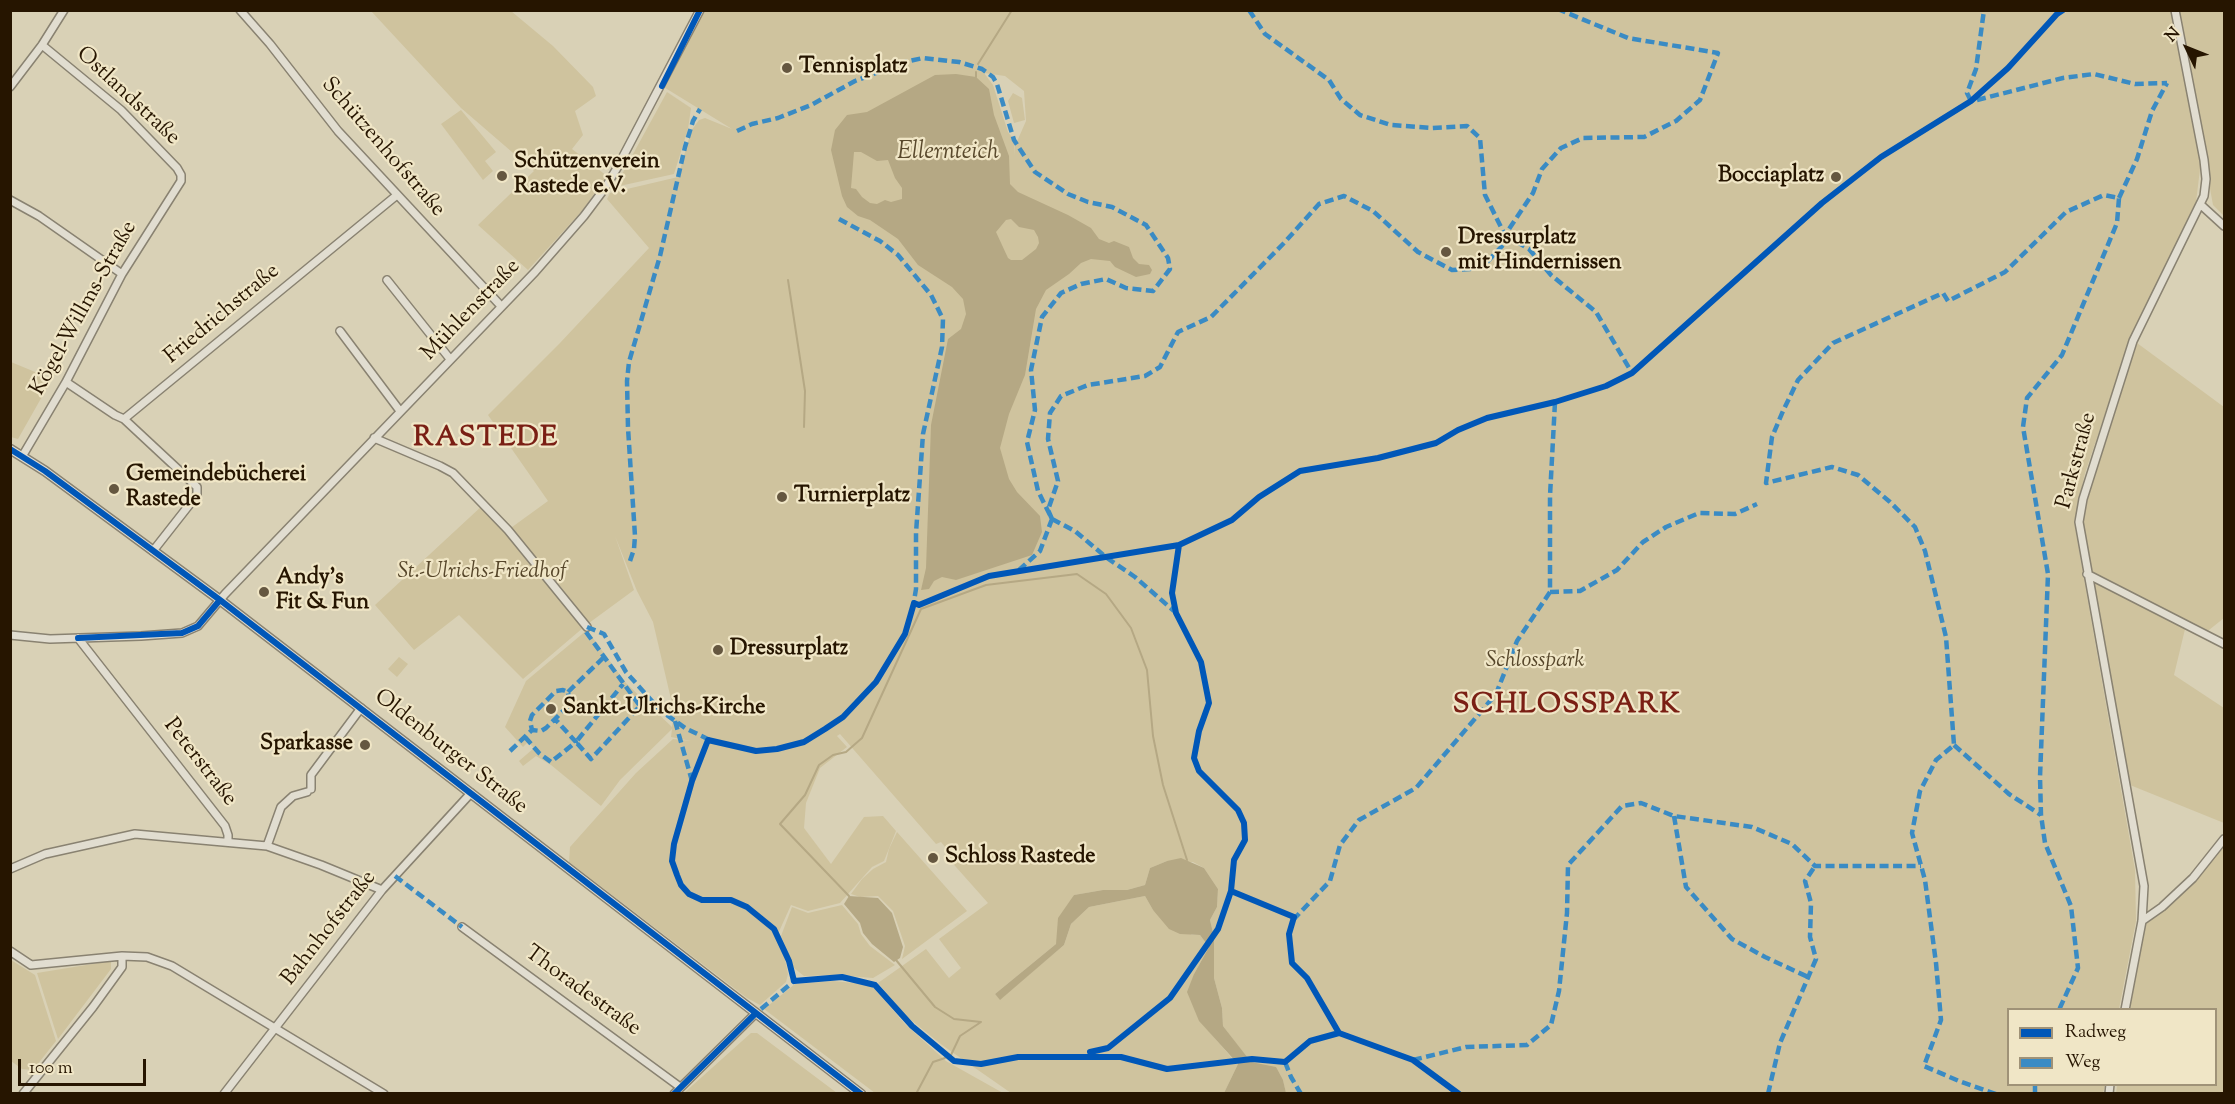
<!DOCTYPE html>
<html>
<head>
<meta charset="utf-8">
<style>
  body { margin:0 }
  #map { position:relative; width:2235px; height:1104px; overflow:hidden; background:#d9d1b6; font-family:"Sorts Mill Goudy",serif }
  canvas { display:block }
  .frame { position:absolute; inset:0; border:12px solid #261500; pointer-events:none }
  .legend { position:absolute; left:2007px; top:1008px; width:210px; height:78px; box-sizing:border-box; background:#f0e6c6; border:2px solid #9f9277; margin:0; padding:8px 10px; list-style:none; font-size:18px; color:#261500 }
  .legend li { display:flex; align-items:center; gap:12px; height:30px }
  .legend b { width:30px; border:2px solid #9f9277 }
  .north { position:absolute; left:2157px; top:18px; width:60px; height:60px; -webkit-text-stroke:4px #f0e6c6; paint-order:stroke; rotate:313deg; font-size:16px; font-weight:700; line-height:24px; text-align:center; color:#261500 }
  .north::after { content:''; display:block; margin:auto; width:21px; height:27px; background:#261500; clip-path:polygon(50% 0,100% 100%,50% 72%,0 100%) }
  .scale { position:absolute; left:18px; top:1059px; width:128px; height:27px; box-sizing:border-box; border:3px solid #261500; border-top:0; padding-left:8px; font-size:18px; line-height:21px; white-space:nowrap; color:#261500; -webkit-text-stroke:4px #f0e6c6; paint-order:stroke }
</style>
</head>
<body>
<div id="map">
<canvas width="2235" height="1104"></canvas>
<div class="frame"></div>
<ul class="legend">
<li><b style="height:8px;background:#0057b8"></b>Radweg</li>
<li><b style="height:8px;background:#3a8bc4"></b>Weg</li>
</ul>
<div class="north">N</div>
<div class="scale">100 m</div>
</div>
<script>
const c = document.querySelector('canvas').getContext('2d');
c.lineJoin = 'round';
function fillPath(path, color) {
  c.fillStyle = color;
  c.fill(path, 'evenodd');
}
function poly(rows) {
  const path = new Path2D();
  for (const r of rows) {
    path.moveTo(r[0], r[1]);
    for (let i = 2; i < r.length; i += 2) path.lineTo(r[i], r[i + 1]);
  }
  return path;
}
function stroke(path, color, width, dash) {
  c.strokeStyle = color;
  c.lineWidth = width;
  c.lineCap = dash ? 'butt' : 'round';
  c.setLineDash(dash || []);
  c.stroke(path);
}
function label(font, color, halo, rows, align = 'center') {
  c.font = font + ' "Sorts Mill Goudy",serif';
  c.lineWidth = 4.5;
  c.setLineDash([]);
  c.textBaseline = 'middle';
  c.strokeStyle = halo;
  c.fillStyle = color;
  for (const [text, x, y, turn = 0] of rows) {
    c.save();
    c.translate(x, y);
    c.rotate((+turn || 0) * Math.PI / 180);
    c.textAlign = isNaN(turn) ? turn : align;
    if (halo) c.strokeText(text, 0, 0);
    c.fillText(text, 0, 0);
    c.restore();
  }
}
fillPath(poly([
  [371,11,511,11,553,46,593,87,596,96,575,111,583,135,572,149,607,176,581,212,528,270,478,225,534,171,461,108],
  [700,11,2173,11,2201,161,2196,202,2132,335,2085,473,2074,522,2135,870,2136,921,2119,1009,2008,1010,2008,1084,2105,1085,2103,1093,1286,1094,1283,1080,1238,1064,1224,1093,1011,1093,942,1045,906,1016,878,983,926,949,949,978,961,968,939,939,988,903,948,858,950,853,941,842,936,844,840,734,837,736,847,747,820,768,806,803,804,828,831,864,864,817,883,816,896,831,884,861,872,867,840,903,808,911,791,905,777,936,785,959,788,974,786,982,760,1005,747,998,569,862,570,847,636,773,673,739,691,741,671,737,672,729,620,780,601,806,551,765,536,756,523,766,519,761,534,748,528,742,523,747,505,727,526,681,587,630,626,683,672,727,674,712,653,622,637,591,615,536,634,590,589,623,540,560,534,563,584,627,523,679,459,615,414,650,375,605,483,505,508,530,548,501,488,415,560,343,649,248,607,199,610,193,678,177,691,131,699,120,705,118,732,129,662,86],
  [984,73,1005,76,1024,91,1026,121,1015,146,1015,155,1014,140,1008,132,993,85],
  [1167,861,1193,862,1204,868,1218,889,1217,907,1210,920,1214,937,1214,978,1222,1008,1223,1026,1250,1062,1237,1064,1200,1021,1195,1009,1194,974,1209,947,1200,935,1192,935,1153,910,1145,896,1089,907,1071,924,1064,945,1000,999,995,994,1056,944,1074,895,1103,890,1127,890,1145,885,1150,868],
  [2178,11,2224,11,2224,216,2213,205],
  [667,92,691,108,688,129,674,174,615,187],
  [1013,93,1022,98,1025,120,1014,123,1008,101],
  [461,110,496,152,485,161,493,171,483,180,441,124],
  [2137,343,2224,407,2224,618,2204,634,2186,625,2174,675,2224,708,2224,823,2130,785,2083,521,2093,476],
  [11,362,52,379,18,439,11,437],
  [399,657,408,664,397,677,388,669],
  [897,832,967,911,902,959,905,946,893,911,878,896,860,897,851,894,862,879,873,869,886,862,889,849],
  [2224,835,2224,1093,2116,1094,2117,1085,2216,1084,2216,1010,2130,1009,2147,914,2161,905,2191,876],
  [842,905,858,924,861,934,870,946,895,965,873,978,835,975,804,976,794,968,781,936,792,907,808,913],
  [11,960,35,975,56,1041,33,1070,22,1069,11,1061],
  [111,961,111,969,58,1039,37,973],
  [833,981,865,984,874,988,905,1024,946,1061,1003,1093,875,1093,764,1009,795,984],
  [751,1033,757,1033,837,1093,684,1093]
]), '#cfc39e');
fillPath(poly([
  [956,74,976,77,989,89,994,115,1009,156,1010,184,1018,192,1068,215,1091,228,1099,239,1109,243,1114,241,1129,247,1133,258,1139,264,1149,265,1152,270,1150,274,1136,277,1115,267,1110,261,1091,259,1081,263,1069,274,1046,290,1036,309,1025,375,1009,414,1000,448,1009,479,1017,492,1040,516,1042,532,1032,555,956,580,942,577,934,581,929,589,921,590,926,568,931,425,948,339,961,329,966,314,963,299,952,287,918,265,898,239,870,220,858,216,847,207,842,196,831,150,835,130,847,115,867,112,935,75],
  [861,152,877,161,888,160,895,178,902,188,902,199,891,202,885,200,877,204,870,203,862,197,856,189,851,188,854,152],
  [1011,219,1019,227,1034,230,1038,237,1039,243,1036,249,1022,260,1011,260,1008,258,996,232,1006,220],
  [1181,858,1204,868,1218,889,1217,907,1210,920,1214,937,1214,978,1222,1008,1223,1026,1251,1062,1276,1067,1283,1080,1286,1093,1224,1093,1238,1064,1199,1021,1187,992,1194,974,1209,947,1200,935,1180,934,1169,929,1153,910,1145,896,1089,907,1071,924,1064,945,1000,1000,995,994,1056,944,1058,918,1074,895,1103,890,1127,890,1145,885,1150,868,1167,861],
  [849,896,878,898,892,913,903,947,900,958,894,962,872,944,863,933,860,923,844,904]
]), '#b5a884');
stroke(poly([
  [978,64,1012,10],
  [976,77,976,72],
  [788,280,805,391,804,427],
  [849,896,780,824,805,795,819,765,833,755,846,752,862,738,921,609,986,585,1077,574,1106,594,1131,628,1147,670,1153,736,1163,785,1187,860],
  [896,960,935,1007,954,1019,981,1022,960,1036,951,1055],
  [916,1094,933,1062,945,1058]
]), '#b5a884', 2);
const minor = poly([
  [240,10,270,44,338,131,501,306],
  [10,87,42,45,64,10],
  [10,200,39,216,122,274],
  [2201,205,2224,226],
  [387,280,450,359],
  [340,331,400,411],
  [66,382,115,415,124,419,397,195],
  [124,419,197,487,197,495,153,551],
  [374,438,440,466,453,473,508,530,587,627],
  [23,455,66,382,122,274,181,181,181,175,177,168,121,110,42,45],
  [2087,574,2224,644],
  [10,635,50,639,141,636,182,633,198,626,225,594,535,272,584,216,605,188,617,168,700,10],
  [78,638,225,826,228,835,228,842],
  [311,789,311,775,361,708],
  [267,846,281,807,293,796,307,792],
  [10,869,45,854,135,834,267,846,321,865,382,890],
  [2142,921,2162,907,2193,878,2224,839],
  [462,927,680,1087],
  [10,951,31,965,122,956,147,957,172,966,384,1094],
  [2125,1010,2142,921,2144,886,2079,522,2083,499,2133,341,2204,196,2206,179,2204,160,2175,10],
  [23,1094,93,1007,122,967,122,956],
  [224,1094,382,890,471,793],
  [674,1094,756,1013],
  [2109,1094,2110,1084]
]);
const tertiary = poly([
  [10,449,45,471,220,600,861,1094]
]);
stroke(minor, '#898271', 10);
stroke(tertiary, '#898271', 11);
stroke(minor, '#e1ddd0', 7);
stroke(tertiary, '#e1ddd0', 8);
stroke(poly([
  [1249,10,1265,34,1329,80,1341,99,1360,115,1391,125,1432,128,1467,126,1480,138,1485,195,1505,235],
  [1977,100,2063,78,2094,74,2135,84,2167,83],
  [1971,101,1967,93,1976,69,1984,10],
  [737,131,752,124,778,118,811,105,855,81,905,62,923,58,959,62,982,69,993,77,997,84,1014,140,1035,172,1068,194,1088,202,1112,207,1146,225,1168,258,1170,269,1153,291,1126,288,1106,279,1081,284,1061,293,1042,317,1031,370,1035,410,1027,442,1038,491,1052,519,1040,551,1019,570],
  [2119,198,2137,159,2152,111,2167,83],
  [839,219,880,241,898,255,931,295,943,319,942,347,923,434,916,533,916,589,913,607],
  [1505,235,1529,249,1551,275,1596,312,1632,373],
  [1052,519,1048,510,1058,481,1048,439,1050,413,1061,396,1088,385,1145,376,1160,367,1178,332,1211,317,1284,243,1319,204,1344,196,1373,211,1418,252,1452,270,1470,269,1488,261,1503,245,1505,235,1533,193,1542,169,1561,148,1583,138,1644,137,1676,121,1700,100,1718,53,1628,38,1560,10],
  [1052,519,1075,531,1107,558,1135,577,1174,611],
  [630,561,634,549,635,536,628,428,627,381,629,362,660,256,685,147,693,121,700,109],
  [1550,592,1580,591,1617,570,1643,542,1666,527,1699,513,1735,514,1757,504],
  [587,627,604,634,626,672,660,710,685,728,712,741],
  [586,632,640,706,591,759,576,742,623,684],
  [568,692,604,657],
  [675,721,692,781],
  [525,737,539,753,551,762,576,742,555,719],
  [1954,745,2009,794,2041,815],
  [510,751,532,730,541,731,546,728,570,704,568,692,563,690,556,691,532,715,530,721,532,730],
  [1674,816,1686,887,1732,939,1765,957,1808,977],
  [395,876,462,927],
  [1293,920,1330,881,1340,845,1359,820,1416,788,1496,694,1517,641,1550,592,1550,496,1555,402],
  [761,1009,794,981],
  [1413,1060,1466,1047,1527,1045,1551,1025,1559,991,1567,913,1568,865,1622,806,1641,803,1674,816,1752,827,1792,844,1815,866,1921,866],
  [1285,1062,1291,1077,1301,1094],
  [2035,1084,2035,1094],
  [1768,1094,1780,1043,1816,959,1810,937,1811,903,1805,881,1815,866],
  [1996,1094,1959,1081,1924,1066,1941,1020,1936,963,1925,880,1912,833,1920,791,1936,760,1954,745,1946,637,1925,551,1915,527,1890,502,1858,475,1832,467,1766,483,1772,437,1783,411,1798,380,1833,343,1943,293,1948,301,2005,272,2066,212,2104,195,2119,198,2117,223,2062,355,2027,398,2023,427,2048,574,2040,777,2041,815,2045,843,2071,906,2078,968,2059,1010]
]), '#3a8bc4', 4.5, [9, 4.5]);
stroke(poly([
  [662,86,700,10],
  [10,449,45,471,220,600,861,1094],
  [78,638,182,633,198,626,220,600],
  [1231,891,1294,917,1289,934,1292,963,1307,978,1339,1033],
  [794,981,789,961,774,929,747,907,731,900,702,900,689,894,681,885,677,875,672,861,674,844,692,781,708,740,756,751,777,749,804,742,825,729,843,717,876,682,905,634,914,603,919,605,989,576,1179,545,1232,520,1259,497,1300,471,1378,458,1436,443,1458,430,1487,418,1555,402,1606,386,1632,373,1822,203,1881,157,1971,101,2008,68,2057,14,2063,10],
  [794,981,842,977,875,985,912,1026,954,1061,981,1064,1018,1057,1121,1057,1167,1069,1252,1059,1285,1062,1310,1041,1339,1033,1413,1060,1459,1094],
  [1090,1052,1108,1048,1170,998,1218,929,1231,891,1234,860,1245,840,1244,823,1238,810,1199,771,1194,758,1199,731,1209,703,1201,662,1176,613,1172,593,1179,545],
  [674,1094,756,1013]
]), '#0057b8', 6);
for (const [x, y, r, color] of [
  [787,68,6,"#655740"],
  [502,176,6,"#655740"],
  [1836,177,6,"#655740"],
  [1446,252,6,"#655740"],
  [114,489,6,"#655740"],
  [782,497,6,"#655740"],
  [264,592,6,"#655740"],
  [718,650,6,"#655740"],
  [551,709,6,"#655740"],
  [365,745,6,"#655740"],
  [933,858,6,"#655740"]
]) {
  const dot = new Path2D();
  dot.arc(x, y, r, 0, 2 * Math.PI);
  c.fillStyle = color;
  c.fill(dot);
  stroke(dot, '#f0e6c6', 2);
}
label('bold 22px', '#261500', '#f0e6c6', [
  ["Tennisplatz",799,68],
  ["Schützenverein",514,163],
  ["Rastede e.V.",514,188],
  ["Bocciaplatz",1824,177,"right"],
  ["Dressurplatz",1458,239],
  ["mit Hindernissen",1458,264],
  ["Gemeindebücherei",126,476],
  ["Rastede",126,501],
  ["Turnierplatz",794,497],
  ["Andy's",276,579],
  ["Fit & Fun",276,604],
  ["Dressurplatz",730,650],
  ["Sankt-Ulrichs-Kirche",563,709],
  ["Sparkasse",353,745,"right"],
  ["Schloss Rastede",945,858]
], 'left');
label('22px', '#261500', '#f0e6c6', [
  ["Ostlandstraße",127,97,43],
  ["Schützenhofstraße",382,148,49],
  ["Kögel-Willms-Straße",85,309,-61],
  ["Mühlenstraße",472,311,-46],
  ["Friedrichstraße",223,315,-40],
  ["Parkstraße",2078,461,-75],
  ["Oldenburger Straße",450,753,38],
  ["Peterstraße",199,763,52],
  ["Bahnhofstraße",330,929,-52],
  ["Thoradestraße",582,992,36]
]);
label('italic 22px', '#56462a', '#f0e6c6', [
  ["St.-Ulrichs-Friedhof",482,573],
  ["Schlosspark",1535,662]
]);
label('italic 24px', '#59492c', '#f0e6c6', [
  ["Ellernteich",948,154]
]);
c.letterSpacing = '1.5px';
label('bold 28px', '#7a1f14', '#f0e6c6', [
  ["RASTEDE",486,440],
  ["SCHLOSSPARK",1567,707]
]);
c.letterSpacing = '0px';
</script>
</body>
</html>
